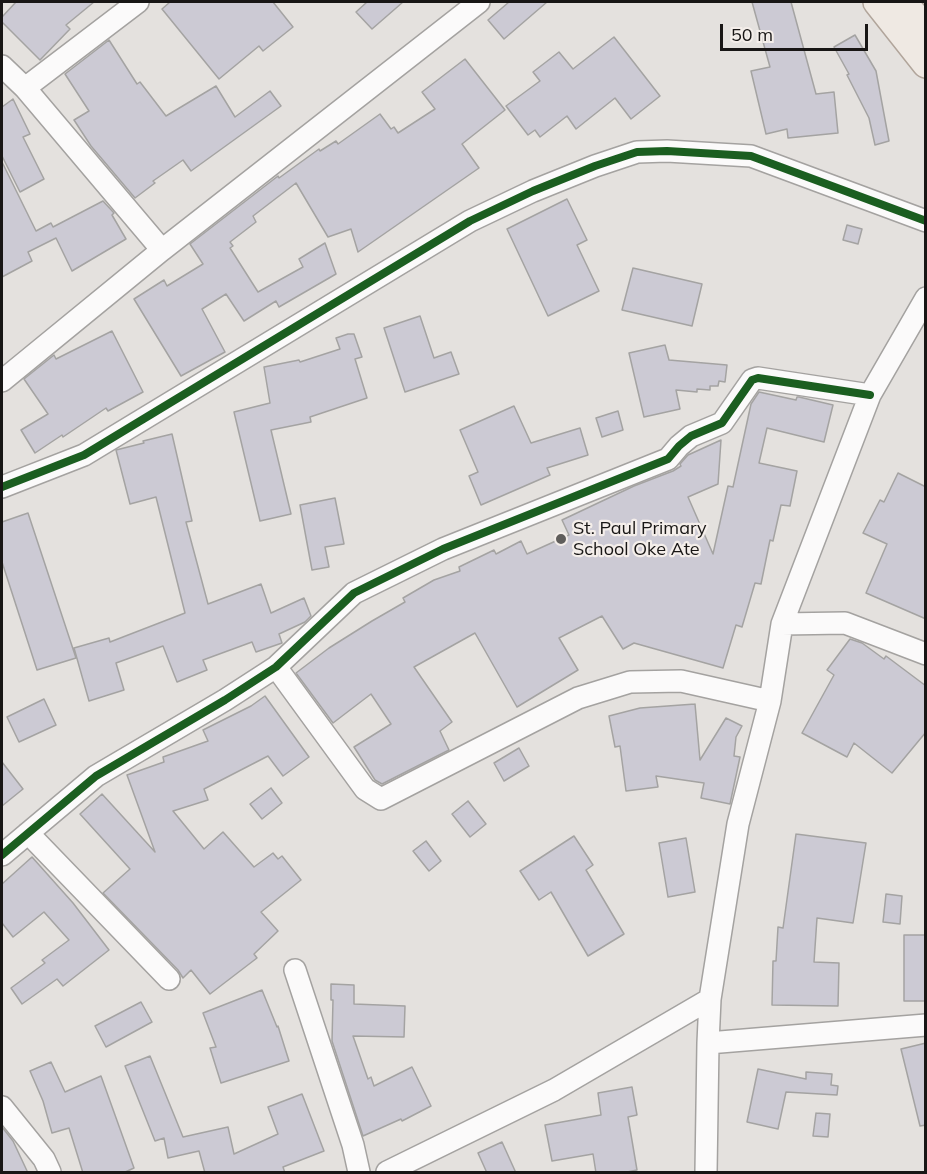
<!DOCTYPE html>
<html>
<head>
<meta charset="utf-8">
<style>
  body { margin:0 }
  #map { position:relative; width:927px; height:1174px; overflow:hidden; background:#e4e1de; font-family:Mulish,sans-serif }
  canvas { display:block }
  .frame { position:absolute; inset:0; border:3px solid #181615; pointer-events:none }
  .scale { position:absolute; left:720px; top:24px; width:148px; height:27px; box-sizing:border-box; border:3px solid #181615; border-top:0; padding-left:8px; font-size:18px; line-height:21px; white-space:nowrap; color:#181615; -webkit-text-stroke:4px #f4eeea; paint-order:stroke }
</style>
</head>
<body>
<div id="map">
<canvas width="927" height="1174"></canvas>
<div class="frame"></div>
<div class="scale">50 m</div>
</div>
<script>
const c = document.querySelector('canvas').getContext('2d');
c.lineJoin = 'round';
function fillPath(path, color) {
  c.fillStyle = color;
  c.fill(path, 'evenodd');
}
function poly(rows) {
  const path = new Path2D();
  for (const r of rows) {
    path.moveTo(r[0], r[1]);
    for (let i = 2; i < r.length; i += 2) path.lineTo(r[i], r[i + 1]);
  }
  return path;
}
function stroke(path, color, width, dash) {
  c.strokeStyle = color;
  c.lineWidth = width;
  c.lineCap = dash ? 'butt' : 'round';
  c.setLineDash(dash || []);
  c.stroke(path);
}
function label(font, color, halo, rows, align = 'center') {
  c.font = font + ' Mulish,sans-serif';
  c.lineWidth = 4.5;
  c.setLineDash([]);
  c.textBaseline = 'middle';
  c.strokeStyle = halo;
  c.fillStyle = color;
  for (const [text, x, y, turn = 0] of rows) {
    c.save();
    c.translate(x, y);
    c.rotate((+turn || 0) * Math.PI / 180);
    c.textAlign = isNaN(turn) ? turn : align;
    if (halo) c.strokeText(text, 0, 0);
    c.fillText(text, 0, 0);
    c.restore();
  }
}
const building = poly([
  [16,2,94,2,66,25,70,29,40,60,2,22,2,17,16,2],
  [170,2,273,2,293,27,263,51,259,46,219,79,162,9,170,2],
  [367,2,403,2,372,29,356,12,367,2],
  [509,2,547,2,504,39,488,20,509,2],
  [752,2,791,2,816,94,834,92,838,133,788,138,787,129,766,134,751,71,770,67,752,2],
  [855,35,876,71,889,141,875,145,869,118,847,75,849,74,834,47,855,35],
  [614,37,660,96,631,119,615,98,576,129,567,116,540,137,535,130,528,135,506,106,540,81,533,72,559,52,573,69,614,37],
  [109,40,137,84,140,82,166,116,216,86,235,117,270,91,281,106,191,171,183,160,153,181,155,183,135,198,91,146,74,120,89,111,65,74,109,40],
  [465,59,505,110,462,144,479,168,358,252,351,229,328,237,296,183,253,216,256,222,230,242,233,246,230,248,258,292,303,267,299,259,325,243,336,274,279,307,276,301,244,321,226,294,202,309,225,352,181,376,134,299,164,280,167,286,203,264,190,244,278,176,279,178,319,149,320,151,336,141,338,144,380,114,391,129,394,127,398,133,435,109,422,92,465,59],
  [13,99,30,134,23,137,44,179,20,192,2,156,2,107,13,99],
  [2,162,36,231,51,223,53,227,103,201,114,213,112,215,126,239,72,271,56,238,28,252,32,261,2,277,2,162],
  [567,199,587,240,577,245,599,291,548,316,507,229,567,199],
  [847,225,862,229,858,244,843,240,847,225],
  [633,268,702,284,692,326,622,310,633,268],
  [420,316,434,358,451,352,459,374,405,392,384,328,420,316],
  [112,331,143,392,108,411,106,408,63,437,62,435,35,453,21,430,48,414,24,379,54,355,56,359,112,331],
  [348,334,354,334,362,357,355,359,367,398,310,417,311,422,271,430,291,514,260,521,234,412,270,403,264,367,299,360,300,362,340,349,336,338,348,334],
  [665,345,669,360,727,365,725,382,719,381,718,386,710,386,710,390,697,389,697,392,676,390,680,409,644,417,629,353,665,345],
  [759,392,796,400,797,397,799,397,833,405,824,442,767,428,759,463,797,471,790,506,781,505,773,541,770,540,761,584,755,583,742,627,736,625,723,668,634,643,623,649,602,616,559,638,578,670,517,707,475,633,414,667,452,722,440,731,449,750,382,784,375,780,354,747,391,724,371,694,333,723,296,673,329,648,372,621,405,602,403,598,434,580,460,571,459,567,494,550,496,554,521,541,527,554,569,535,562,520,634,486,673,471,681,466,680,464,688,455,721,440,718,484,688,497,713,554,728,486,733,487,751,404,759,392],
  [514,406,531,443,580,428,588,455,547,468,550,475,481,505,469,476,478,472,460,430,514,406],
  [618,411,623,430,602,437,596,418,618,411],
  [172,434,192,521,186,522,208,604,261,584,271,613,304,598,311,616,305,622,279,634,282,643,256,652,252,642,203,660,207,670,177,682,163,646,116,663,124,690,89,701,74,648,109,638,110,642,185,613,156,497,130,504,116,450,144,443,143,441,172,434],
  [898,473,926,487,926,619,866,593,887,544,863,533,880,500,884,502,898,473],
  [335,498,344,544,325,547,329,567,312,570,300,505,335,498],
  [28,513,76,658,37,670,2,562,2,522,28,513],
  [850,639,862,643,884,659,886,656,926,686,926,732,892,773,854,743,847,757,802,733,834,675,827,670,850,639],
  [265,696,309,757,283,776,268,756,204,789,208,800,173,811,204,849,223,832,254,867,273,853,278,859,282,856,301,880,261,912,278,931,254,954,257,958,210,994,191,970,183,978,178,970,103,893,130,869,80,814,102,794,155,852,127,775,164,762,163,757,208,741,203,730,251,706,265,696],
  [44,699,56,725,19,742,7,717,44,699],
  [695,704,700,760,726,718,742,726,736,737,734,756,740,757,730,804,701,798,704,783,656,776,658,787,626,791,620,746,615,747,609,716,640,708,695,704],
  [519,748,529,766,504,781,494,763,519,748],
  [2,762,23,789,2,806,2,762],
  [271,788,282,803,262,819,250,804,271,788],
  [468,801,486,824,470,837,452,814,468,801],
  [796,834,866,843,853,923,817,918,814,962,839,963,838,1006,772,1005,773,961,776,961,778,927,783,928,796,834],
  [574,836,593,865,586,870,624,934,588,956,551,892,539,900,520,871,574,836],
  [686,838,695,892,668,897,659,843,686,838],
  [426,841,441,861,429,871,413,851,426,841],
  [32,857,73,903,109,950,63,986,57,979,22,1004,11,988,45,963,42,960,69,940,44,912,13,937,2,923,2,884,32,857],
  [886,894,902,896,900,924,883,922,886,894],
  [904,935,926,935,926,1001,904,1001,904,935],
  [331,984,354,985,354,1004,405,1006,404,1037,353,1036,368,1079,371,1077,374,1086,412,1067,431,1106,402,1121,401,1119,363,1136,332,1041,333,1000,331,1000,331,984],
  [262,990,277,1027,278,1026,289,1061,221,1083,210,1048,216,1047,203,1013,262,990],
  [141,1002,152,1022,106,1047,95,1026,141,1002],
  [926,1043,926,1125,920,1126,901,1049,926,1043],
  [150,1056,183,1137,228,1127,234,1154,278,1134,268,1107,302,1094,324,1151,283,1167,285,1173,205,1173,199,1151,168,1158,164,1138,155,1141,125,1066,150,1056],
  [51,1062,65,1092,101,1076,134,1168,123,1173,83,1173,69,1128,52,1133,43,1101,30,1071,51,1062],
  [758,1069,806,1079,806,1072,832,1074,831,1085,838,1086,837,1095,786,1092,778,1129,747,1122,758,1069],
  [632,1087,637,1115,628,1117,637,1170,622,1173,596,1173,593,1154,552,1161,545,1125,601,1115,598,1093,632,1087],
  [816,1113,830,1114,828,1137,813,1136,816,1113],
  [2,1127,13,1141,28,1173,2,1173,2,1127],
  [502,1142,516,1173,487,1173,478,1153,502,1142]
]);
fillPath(building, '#cccad4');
stroke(building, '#a4a3a2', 1.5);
const minor = poly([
  [2,66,25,88,162,250],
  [25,88,138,2],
  [2,381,162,250,479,2],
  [2,487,84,455,470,221,533,191,595,166,637,152,667,151,751,156,926,221],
  [782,624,845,623,926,654],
  [276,667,365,789,381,799,578,698,630,682,681,681,770,701],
  [28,833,169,979],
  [2,855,96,776,225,700,276,667,354,593,443,549,668,459,679,446,691,436,722,423,752,380,758,378,870,395],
  [295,970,353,1145,359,1172],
  [708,1043,926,1025],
  [2,1107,44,1159,50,1172],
  [387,1172,554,1090,710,999],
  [706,1172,708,1043,710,999,738,824,770,701,782,624,870,395,926,298]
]);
const major = poly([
  [877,2,926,64],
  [902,2,926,28]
]);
stroke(minor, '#a4a2a0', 24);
stroke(major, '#b1a59b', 30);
stroke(minor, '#fbfafa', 21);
stroke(major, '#efe9e3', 27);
stroke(poly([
  [2,487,84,455,470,221,533,191,595,166,637,152,667,151,751,156,926,221],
  [2,855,96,776,225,700,276,667,354,593,443,549,668,459,679,446,691,436,722,423,752,380,758,378,870,395]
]), '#1b5e20', 8);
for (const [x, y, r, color] of [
  [561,539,6,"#5f5d5b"]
]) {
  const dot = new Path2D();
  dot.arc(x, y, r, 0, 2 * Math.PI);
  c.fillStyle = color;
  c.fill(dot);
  stroke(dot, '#f4eeea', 2);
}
label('18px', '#181615', '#f4eeea', [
  ["St. Paul Primary",573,529],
  ["School Oke Ate",573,550]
], 'left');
</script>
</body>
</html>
